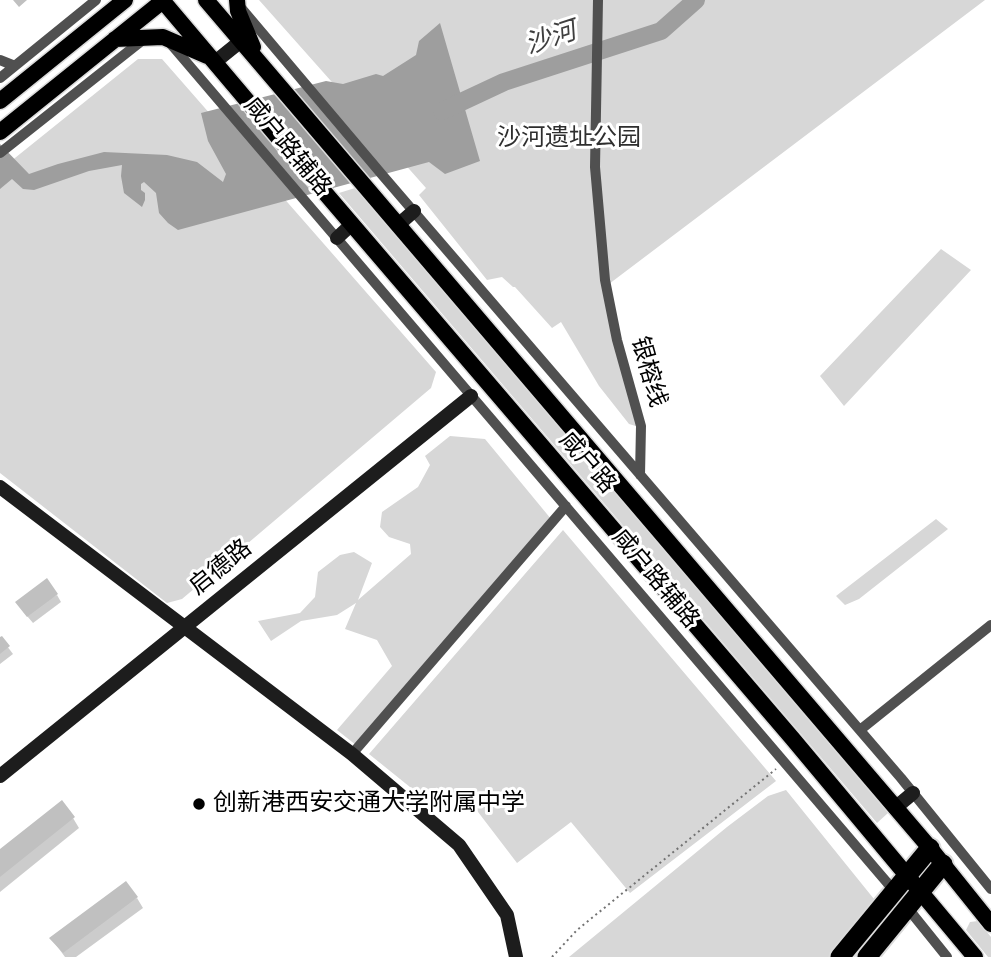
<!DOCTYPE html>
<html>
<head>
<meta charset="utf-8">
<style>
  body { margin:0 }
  canvas { display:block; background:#fff }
</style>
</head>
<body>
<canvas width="991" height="957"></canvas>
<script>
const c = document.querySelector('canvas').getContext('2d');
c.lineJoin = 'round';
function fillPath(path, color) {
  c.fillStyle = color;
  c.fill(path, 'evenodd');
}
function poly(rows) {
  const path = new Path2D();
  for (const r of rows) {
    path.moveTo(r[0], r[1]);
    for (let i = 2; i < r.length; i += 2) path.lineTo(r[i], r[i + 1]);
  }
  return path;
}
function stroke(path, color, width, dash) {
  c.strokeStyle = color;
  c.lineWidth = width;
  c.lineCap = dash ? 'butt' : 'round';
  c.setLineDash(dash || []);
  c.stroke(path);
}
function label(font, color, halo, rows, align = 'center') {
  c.font = font + ' Signika,"Noto Sans SC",sans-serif';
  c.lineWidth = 6;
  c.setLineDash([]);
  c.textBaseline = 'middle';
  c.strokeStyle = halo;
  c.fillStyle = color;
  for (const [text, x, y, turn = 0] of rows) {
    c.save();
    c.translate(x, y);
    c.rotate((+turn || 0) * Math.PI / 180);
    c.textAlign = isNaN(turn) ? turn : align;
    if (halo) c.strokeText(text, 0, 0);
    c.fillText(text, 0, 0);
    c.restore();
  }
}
fillPath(poly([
  [259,0,985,0,605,287,639,427,629,424,599,386,561,322,552,328,515,287,513,287,502,277,487,280,419,195,426,188],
  [138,59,162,59,436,372,431,388,182,599,167,603,0,473,0,170],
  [355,188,888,813,877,823,339,193],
  [941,249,971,270,844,406,820,376],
  [450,436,485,439,556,525,361,749,337,730,392,666,377,640,345,629,356,603,337,615,301,621,271,641,258,621,300,613,315,597,318,572,340,555,354,552,372,563,358,600,411,554,410,544,389,537,380,527,382,512,418,487,430,465,425,456],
  [936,519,948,529,859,599,845,605,836,596],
  [563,530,776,781,630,893,571,822,517,863,462,791,436,808,369,754],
  [786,790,878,904,833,957,569,957,727,827,768,796],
  [978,921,991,937,991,957,988,957,966,930,970,922]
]), '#d7d7d7');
fillPath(poly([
  [440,23,480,161,445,174,429,162,178,230,168,223,159,213,156,193,144,182,141,184,141,190,145,193,145,200,142,207,124,193,121,176,122,165,89,171,34,190,23,189,12,179,0,189,0,144,29,174,58,164,104,152,167,155,197,162,223,182,226,174,208,141,201,113,326,81,343,84,376,74,383,76,416,55,419,41]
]), '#9e9e9e');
fillPath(poly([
  [57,595,61,602,33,623,22,610],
  [1,638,13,654,0,664,0,639],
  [73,818,79,828,0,892,0,851],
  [137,898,143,908,76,957,65,957,51,938]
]), '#0003');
stroke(poly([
  [442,111,504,82,661,31,696,0]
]), '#9e9e9e', 18);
fillPath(poly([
  [13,0,27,0,19,7],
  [47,578,58,594,27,617,15,602],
  [2,636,10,646,0,654,0,637],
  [62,800,75,817,0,877,0,849],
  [126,881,138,897,63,953,49,938]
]), '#c0c0c0');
const primary = poly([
  [162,0,326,194,792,738,975,957],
  [206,0,930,848,991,924],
  [237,0,238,11,253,47],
  [115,39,163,37,207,56],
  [0,101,125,0],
  [0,132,164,0]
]);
const highway = poly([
  [840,957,930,848],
  [867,957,943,864]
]);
stroke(primary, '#dbdbdb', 19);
stroke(highway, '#dbdbdb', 23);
stroke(poly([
  [552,957,577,930,776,769]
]), '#727272', 2, [2, 3.5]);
stroke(poly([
  [598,0,595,167,605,280,617,340,641,426,640,475],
  [242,9,384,177,901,778,991,889],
  [170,43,896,893],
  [0,60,15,66],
  [0,78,96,0],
  [0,153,144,39],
  [860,730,991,625],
  [352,754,566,506],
  [906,906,947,957]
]), '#505050', 10);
stroke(poly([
  [215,62,241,41],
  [398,225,414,211],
  [337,238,352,224],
  [0,487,352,754,459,845,507,915,516,957],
  [0,776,471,396],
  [895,808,913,793]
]), '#1d1d1d', 14);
stroke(primary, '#000', 16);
stroke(highway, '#000', 19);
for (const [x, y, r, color] of [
  [199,804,7,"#000"]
]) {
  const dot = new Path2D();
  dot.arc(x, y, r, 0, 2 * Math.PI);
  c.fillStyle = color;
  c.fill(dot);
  stroke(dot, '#fff', 2.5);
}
label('24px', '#2e2e2e', '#fff', [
  ["沙河遗址公园",569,139]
]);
label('24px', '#000', '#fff', [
  ["咸户路辅路",287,147,50],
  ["银榕线",648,372,74],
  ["咸户路",587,463,49],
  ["启德路",221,568,-39],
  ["咸户路辅路",655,579,50]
]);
label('24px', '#000', '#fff', [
  ["创新港西安交通大学附属中学",213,804]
], 'left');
label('italic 26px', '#3f3f3f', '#fff', [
  ["沙河",551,39,-18]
]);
</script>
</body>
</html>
